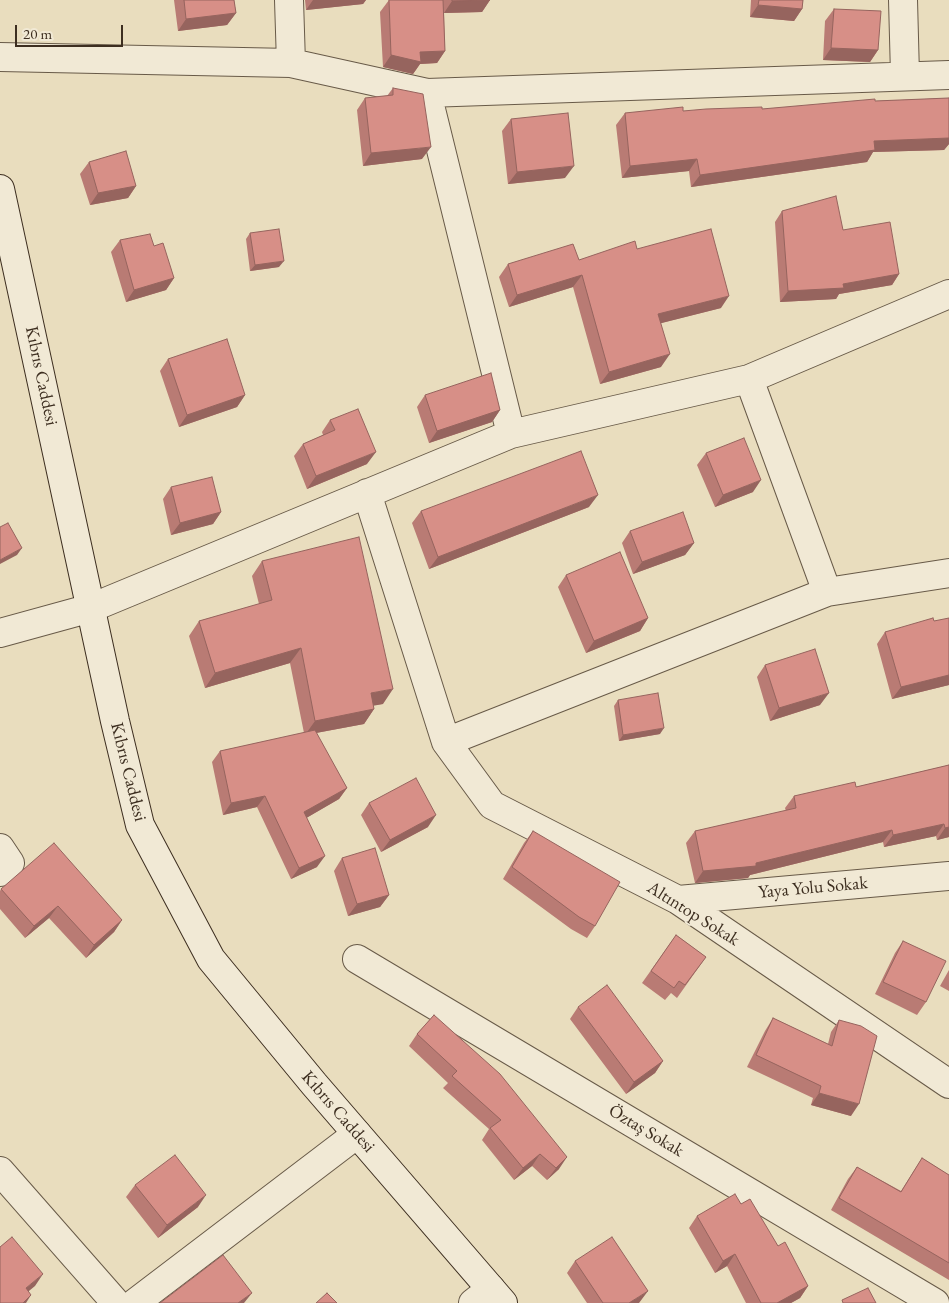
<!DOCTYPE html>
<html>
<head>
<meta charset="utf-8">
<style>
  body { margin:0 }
  #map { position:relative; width:949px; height:1303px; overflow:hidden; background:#e9ddbe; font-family:"EB Garamond",serif }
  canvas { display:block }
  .scale { position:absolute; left:15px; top:25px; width:108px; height:22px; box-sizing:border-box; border:2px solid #3d2e20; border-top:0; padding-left:6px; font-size:15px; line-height:18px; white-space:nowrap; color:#3d2e20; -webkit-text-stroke:4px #f1e9d5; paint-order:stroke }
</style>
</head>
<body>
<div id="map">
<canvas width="949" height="1303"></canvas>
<div class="scale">20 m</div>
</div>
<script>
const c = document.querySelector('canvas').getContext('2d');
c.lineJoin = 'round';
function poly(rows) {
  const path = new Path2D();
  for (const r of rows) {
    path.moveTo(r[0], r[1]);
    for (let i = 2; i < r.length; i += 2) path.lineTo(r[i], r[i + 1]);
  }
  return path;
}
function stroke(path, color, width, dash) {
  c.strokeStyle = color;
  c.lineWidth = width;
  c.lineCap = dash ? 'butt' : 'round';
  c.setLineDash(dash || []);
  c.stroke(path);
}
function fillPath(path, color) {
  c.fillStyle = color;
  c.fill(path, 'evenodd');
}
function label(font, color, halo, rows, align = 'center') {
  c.font = font + ' "EB Garamond",serif';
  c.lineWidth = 4;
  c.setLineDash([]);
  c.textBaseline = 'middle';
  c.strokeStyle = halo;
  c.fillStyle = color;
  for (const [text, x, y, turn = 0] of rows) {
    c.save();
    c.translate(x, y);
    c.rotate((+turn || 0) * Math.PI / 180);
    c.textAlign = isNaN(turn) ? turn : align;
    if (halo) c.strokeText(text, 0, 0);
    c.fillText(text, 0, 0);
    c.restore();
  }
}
const street = poly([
  [289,0,291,63,427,93,949,75],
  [903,0,905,75],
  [0,57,291,63],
  [427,93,511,434],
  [749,379,827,592],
  [367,493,446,742,827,592,949,573],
  [0,633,91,608,511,434,749,379,949,294],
  [446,742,492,805,678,900,949,1084],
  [0,848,10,863,0,872],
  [678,900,949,876],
  [357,959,935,1303],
  [0,1171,116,1303],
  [135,1303,357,1134],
  [473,1303,491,1289]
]);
const secondary = poly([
  [0,189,115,721,140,825,211,959,314,1084,503,1303]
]);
stroke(street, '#685a48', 30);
stroke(secondary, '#3d2e20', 30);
stroke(street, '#f1e9d5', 28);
stroke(secondary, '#f1e9d5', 28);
fillPath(poly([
  [174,0,234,0,236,13,227,25,178,31],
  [305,0,366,0,363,4,306,10],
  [389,0,490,0,482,12,444,13,445,51,437,63,420,64,413,74,383,67,380,12],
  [751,0,803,0,802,9,794,21,750,17],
  [834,9,878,50,870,62,823,60,825,21],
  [393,88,422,159,363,166,357,110,365,98,387,96],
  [949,98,949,144,944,150,873,152,867,162,691,187,689,171,622,178,616,125,625,113,762,109,875,101],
  [511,119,565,178,508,184,502,131],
  [89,162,136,186,128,198,90,205,80,174],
  [782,211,843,230,899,274,892,285,839,294,836,299,780,302,775,222],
  [250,233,279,267,250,271,246,239],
  [120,240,154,246,174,278,166,290,126,302,111,252],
  [637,249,721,308,661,323,661,367,600,384,573,287,509,307,499,277,508,264,579,260],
  [168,359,245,395,237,407,179,427,160,371],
  [425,395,500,410,492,422,429,443,417,407],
  [330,420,367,464,307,489,294,456,303,444,323,435,322,432],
  [706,453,753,492,715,507,697,465],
  [171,487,221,512,213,524,171,535,163,499],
  [589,507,429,569,412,523,421,511],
  [630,531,694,543,685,555,633,574,622,543],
  [262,561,383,704,373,705,374,709,364,724,316,733,347,788,339,799,306,818,317,867,291,879,257,807,223,815,212,762,220,751,304,733,290,663,205,688,189,636,199,621,259,604,252,576],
  [566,575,648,618,640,631,586,653,558,587],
  [949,618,949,685,892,699,877,644,885,632],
  [765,665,820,705,770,721,757,677],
  [618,700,660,734,619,741,614,706],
  [949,765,949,837,937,840,936,836,884,847,883,842,750,875,748,878,695,883,686,843,695,831,786,811,785,808,794,796,856,787],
  [369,803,428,827,381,852,361,815],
  [533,831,595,926,587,938,571,929,503,879,524,843],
  [342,858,389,895,380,907,348,916,334,871],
  [1,889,122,920,114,932,86,958,49,918,25,938,0,909,0,891],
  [676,935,706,957,677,998,671,993,665,1000,642,983],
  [903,941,926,1002,917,1015,875,994,895,953],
  [949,970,949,991,940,986],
  [578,1007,663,1061,655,1073,626,1094,570,1019],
  [434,1015,559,1169,547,1180,532,1166,514,1180,482,1140,489,1129,443,1088,448,1083,409,1046,417,1034],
  [773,1018,828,1044,831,1032,839,1020,851,1116,811,1105,813,1098,747,1067,765,1031],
  [922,1158,949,1175,949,1280,831,1210,848,1179,857,1167,901,1191],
  [135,1185,198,1207,158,1238,126,1197],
  [741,1204,778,1246,808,1286,800,1298,791,1303,746,1303,727,1266,715,1273,689,1228,697,1216],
  [575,1261,639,1303,587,1303,567,1273]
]), '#b97b74');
fillPath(poly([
  [313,0,366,0,363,4,306,10],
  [490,0,482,12,444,13,452,1],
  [758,5,802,9,794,21,750,17],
  [236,13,227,25,178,31,186,19],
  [831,48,878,50,870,62,823,60],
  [445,51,437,63,420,64,413,74,383,67,391,55,420,52],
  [949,138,949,144,944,150,873,152,867,162,691,187,700,175,874,141],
  [431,147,422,159,363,166,371,153],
  [697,159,689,171,622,178,630,166],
  [574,166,565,178,508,184,517,172],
  [136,186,128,198,90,205,98,193],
  [284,261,279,267,250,271,255,265],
  [899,274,892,285,839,294,836,299,780,302,788,291,843,284],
  [582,275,573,287,509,307,517,295],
  [174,278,166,290,126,302,134,290],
  [729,296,721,308,650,326,658,314],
  [670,354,661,367,600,384,609,372],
  [245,395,237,407,179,427,187,415],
  [500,410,492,422,429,443,437,431],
  [376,452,367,464,307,489,316,476],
  [761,480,753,492,715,507,723,495],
  [598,495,589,507,429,569,438,557],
  [221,512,213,524,171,535,180,523],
  [694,543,685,555,633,574,642,562],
  [22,548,17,555,0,564,0,560],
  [648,618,640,631,586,653,594,641],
  [301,648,290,663,205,688,215,673],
  [949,675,949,685,892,699,901,687],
  [393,689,383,704,361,708,371,693],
  [829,693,820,705,770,721,779,708],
  [374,709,364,724,305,735,315,721],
  [664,728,660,734,619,741,623,735],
  [347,788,339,799,296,824,304,812],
  [265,796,257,807,223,815,231,803],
  [436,815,428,827,381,852,390,840],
  [944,824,936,836,884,847,893,835],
  [949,827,949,837,937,840,945,828],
  [892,830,883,842,750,875,748,878,695,883,703,871,756,863],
  [325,856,317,867,291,879,299,868],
  [389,895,380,907,348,916,357,904],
  [58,906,49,918,25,938,34,926],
  [122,920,114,932,86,958,94,945],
  [663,1061,655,1073,626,1094,634,1082],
  [819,1093,859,1104,851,1116,811,1105],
  [540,1154,532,1166,514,1180,523,1168],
  [567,1157,559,1169,547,1180,556,1168],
  [206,1195,198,1207,158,1238,167,1225],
  [735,1254,727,1266,715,1273,723,1261],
  [43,1274,35,1286,18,1300,26,1288],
  [808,1286,800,1298,791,1303,777,1303],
  [648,1291,639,1303,629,1303],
  [252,1293,244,1303,238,1303],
  [31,1295,26,1303,23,1303]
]), '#96645e');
const building = poly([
  [184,0,234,0,236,13,186,19,184,0],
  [389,0,443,0,445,51,420,52,421,62,391,55,389,0],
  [452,0,490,0,452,1,452,0],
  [759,0,803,0,802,9,758,5,759,0],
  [834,9,881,11,878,50,831,48,834,9],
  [393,88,423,94,431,147,371,153,365,98,393,95,393,88],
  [949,98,949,138,874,141,875,150,700,175,697,159,630,166,625,113,683,107,683,111,706,109,762,107,762,109,875,99,875,101,949,98],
  [568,113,574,166,517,172,511,119,568,113],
  [126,151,136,186,98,193,89,162,126,151],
  [836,196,843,230,890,222,899,274,843,284,844,288,788,291,782,211,836,196],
  [279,229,284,261,255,265,250,233,279,229],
  [711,229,729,296,658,314,670,354,609,372,582,275,517,295,508,264,573,244,579,260,635,241,637,249,711,229],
  [150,234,154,246,163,243,174,278,134,290,120,240,150,234],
  [227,339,245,395,187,415,168,359,227,339],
  [491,373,500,410,437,431,425,395,491,373],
  [358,409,376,452,316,476,303,444,335,430,330,420,358,409],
  [744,438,761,480,723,495,706,453,744,438],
  [581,451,598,495,438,557,421,511,581,451],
  [212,477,221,512,180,523,171,487,212,477],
  [683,512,694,543,642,562,630,531,683,512],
  [8,523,22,548,0,560,0,527,8,523],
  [359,537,393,689,371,693,374,709,315,721,301,648,215,673,199,621,272,600,262,561,359,537],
  [620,552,648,618,594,641,566,575,620,552],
  [933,618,934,621,949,618,949,675,901,687,885,632,933,618],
  [815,649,829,693,779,708,765,665,815,649],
  [658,693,664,728,623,735,618,700,658,693],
  [315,730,347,788,304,812,325,856,299,868,265,796,231,803,220,751,315,730],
  [949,765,949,827,945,828,944,824,893,835,892,830,756,863,756,866,703,871,695,831,796,808,794,796,855,782,856,787,949,765],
  [416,778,436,815,390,840,369,803,416,778],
  [533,831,620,882,595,926,579,917,512,867,533,831],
  [54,843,122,920,94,945,58,906,34,926,1,889,54,843],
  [375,848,389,895,357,904,342,858,375,848],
  [676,935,706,957,685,985,679,981,674,988,651,971,676,935],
  [903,941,946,961,926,1002,883,982,903,941],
  [607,985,663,1061,634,1082,578,1007,607,985],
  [434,1015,500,1074,567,1157,556,1168,540,1154,523,1168,490,1128,501,1120,452,1076,457,1071,417,1034,434,1015],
  [773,1018,832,1046,839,1020,861,1026,877,1036,859,1104,819,1093,821,1086,756,1055,773,1018],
  [175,1155,206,1195,167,1225,135,1185,175,1155],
  [922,1158,949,1175,949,1263,839,1198,857,1167,901,1192,922,1158],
  [735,1194,741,1204,750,1199,778,1246,785,1242,808,1286,777,1303,761,1303,735,1254,723,1261,697,1216,735,1194],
  [12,1237,43,1274,26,1288,31,1295,23,1303,0,1303,0,1247,12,1237],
  [612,1237,648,1291,629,1303,603,1303,575,1261,612,1237],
  [223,1255,252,1293,238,1303,160,1303,223,1255],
  [868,1288,876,1303,843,1303,842,1300,868,1288],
  [327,1293,337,1303,316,1303,327,1293]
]);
fillPath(building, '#d78f87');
stroke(building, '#96645e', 1);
label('18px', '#3d2e20', '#f1e9d5', [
  ["Kıbrıs Caddesi",41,376,78],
  ["Kıbrıs Caddesi",128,772,76],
  ["Yaya Yolu Sokak",813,888,-5],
  ["Altıntop Sokak",693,914,32],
  ["Kıbrıs Caddesi",338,1112,49],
  ["Öztaş Sokak",646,1131,31]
]);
</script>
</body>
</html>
